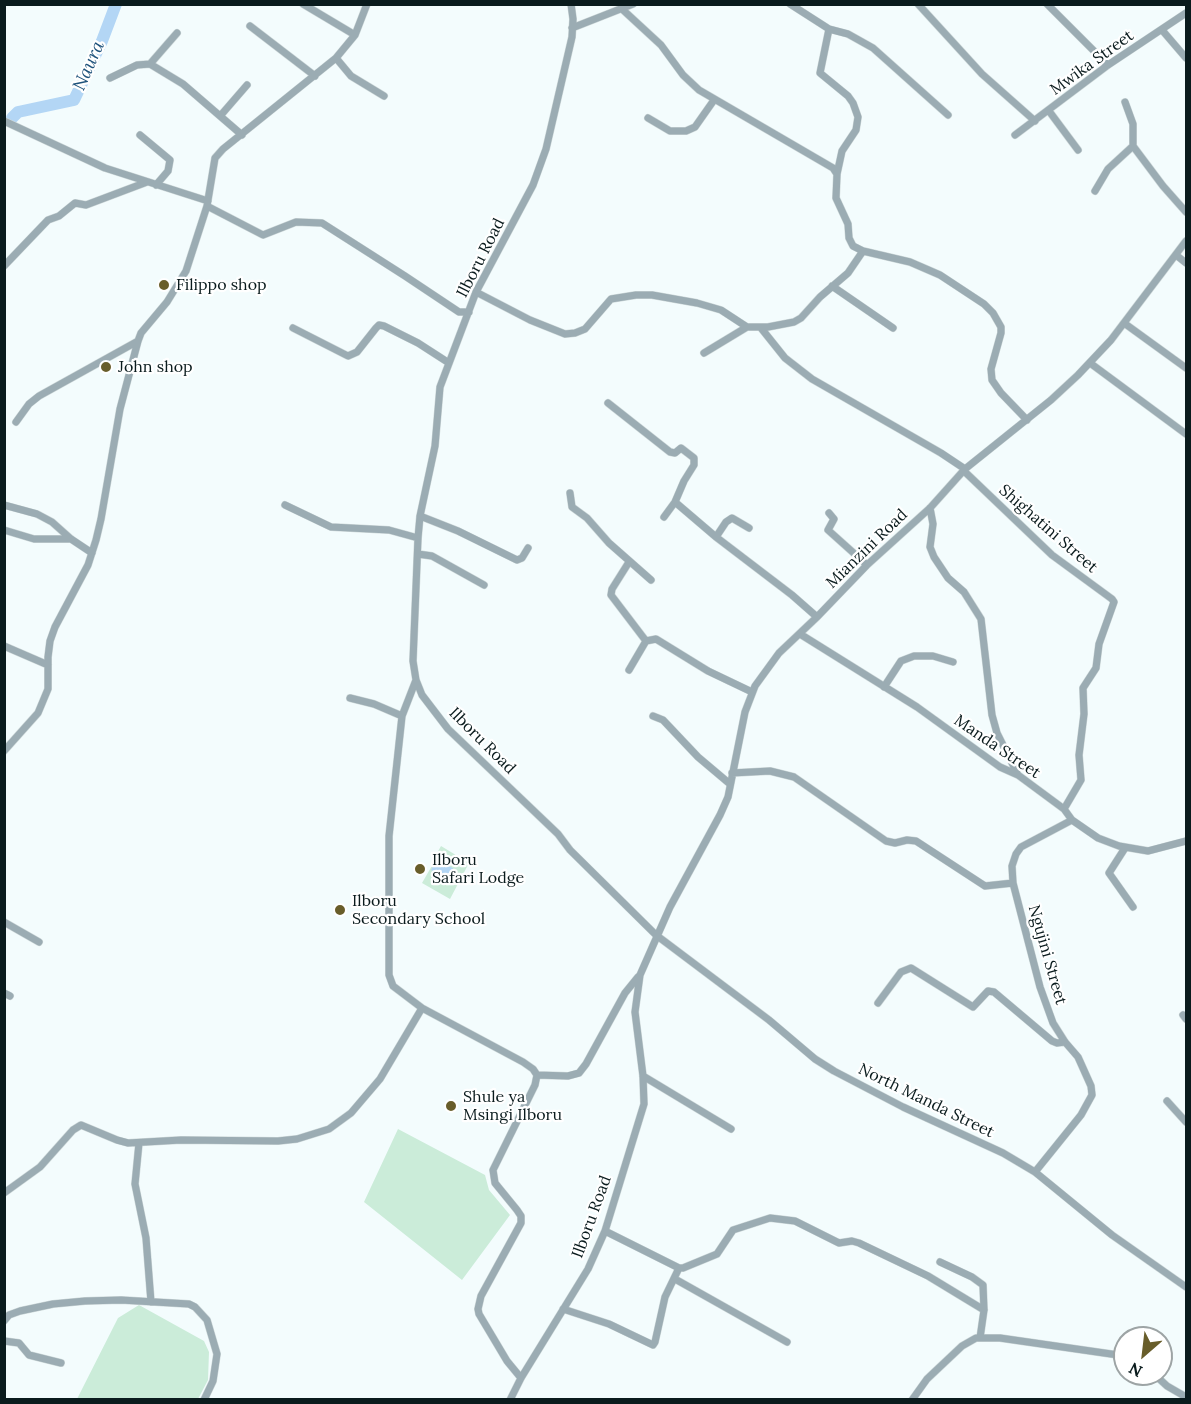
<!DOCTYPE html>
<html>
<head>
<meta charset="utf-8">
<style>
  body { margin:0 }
  #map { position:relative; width:1191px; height:1404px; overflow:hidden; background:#f3fcfd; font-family:Lora,serif }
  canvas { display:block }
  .frame { position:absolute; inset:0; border:6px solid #0a1b1d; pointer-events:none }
  .north { position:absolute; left:1113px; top:1326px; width:60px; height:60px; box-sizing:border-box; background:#fff; border:2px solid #9da4a5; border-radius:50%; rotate:208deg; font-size:16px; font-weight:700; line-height:24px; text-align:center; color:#0a1b1d }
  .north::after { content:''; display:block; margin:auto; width:21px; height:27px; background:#685d2a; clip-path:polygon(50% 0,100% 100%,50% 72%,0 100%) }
</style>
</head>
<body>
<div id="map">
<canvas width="1191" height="1404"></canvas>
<div class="frame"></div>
<div class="north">N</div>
</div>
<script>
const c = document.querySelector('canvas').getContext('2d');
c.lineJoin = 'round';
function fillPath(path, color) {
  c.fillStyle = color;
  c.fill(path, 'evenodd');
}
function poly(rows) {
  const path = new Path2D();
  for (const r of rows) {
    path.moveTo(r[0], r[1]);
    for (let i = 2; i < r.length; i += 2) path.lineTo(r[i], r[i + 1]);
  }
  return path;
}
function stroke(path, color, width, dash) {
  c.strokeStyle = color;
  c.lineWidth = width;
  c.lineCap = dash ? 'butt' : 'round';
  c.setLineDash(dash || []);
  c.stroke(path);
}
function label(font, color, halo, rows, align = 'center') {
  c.font = font + ' Lora,serif';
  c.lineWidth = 4.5;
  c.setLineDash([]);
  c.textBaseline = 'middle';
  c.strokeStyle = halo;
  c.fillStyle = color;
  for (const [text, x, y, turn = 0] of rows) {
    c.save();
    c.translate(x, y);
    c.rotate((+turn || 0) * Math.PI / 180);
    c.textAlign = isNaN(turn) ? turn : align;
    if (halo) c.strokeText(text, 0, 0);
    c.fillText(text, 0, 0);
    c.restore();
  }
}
fillPath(poly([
  [441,846,469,863,450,899,422,883,437,857,436,855],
  [398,1129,485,1175,489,1190,510,1215,462,1280,364,1202],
  [139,1305,204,1341,209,1352,208,1380,198,1399,77,1399,118,1318]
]), '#cbecd9');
fillPath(poly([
  [437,859,454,869,447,879,431,870]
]), '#b3d6f5');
stroke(poly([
  [12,118,18,112,74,100,102,41,116,4]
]), '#b3d6f5', 12);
const minor = poly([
  [303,4,355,35],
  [571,4,573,19,572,37,546,149,533,185,476,292,440,387,435,446,420,516,418,538,413,661,416,680,422,695,448,729,558,834,570,850,656,935,769,1020,815,1059,834,1071,903,1107,1003,1153,1035,1172,1112,1235,1186,1287],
  [790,4,829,29,820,73,848,96,853,103,858,117,856,130,842,151,837,174],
  [918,4,982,74,1035,121],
  [1047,4,1108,65],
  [622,9,661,45,683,75,699,90,833,168,837,174,836,198,848,224,849,238,853,246,863,251,910,262,940,275,984,304,993,313,1001,327,1001,333,991,369,992,380,1001,393,1027,420],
  [250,26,315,76],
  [572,28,633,4],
  [829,29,848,34,873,48,948,115],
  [1162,30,1186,58],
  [336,58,351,76,384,96],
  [150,64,177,33],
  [110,78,137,65,150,64,183,84,242,135],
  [1125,102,1133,124,1133,146,1163,186,1186,212],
  [1049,111,1078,150],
  [221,115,247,85],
  [648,118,670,131,686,131,695,127,714,100],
  [4,121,105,168,208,201],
  [140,135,170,160,168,171,156,185],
  [1015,135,1108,65,1186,13],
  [1095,191,1108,169,1133,146],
  [207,206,263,235,296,222,322,223,405,276,459,312,469,312],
  [1176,255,1186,263],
  [4,266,48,220,59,216,75,203,86,205,147,182],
  [832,286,893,328],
  [476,292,530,320,565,334,575,333,585,329,611,299,636,295,652,295,697,303,721,310,747,327,768,327,794,322,801,318,820,297,848,273,863,251],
  [1124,323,1186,368],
  [293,328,348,356,357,352,376,328,379,325,384,326,418,343,449,363],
  [761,328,785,358,812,379,941,453,965,469],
  [704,353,747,327],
  [1090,363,1186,434],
  [608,403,670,452,675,453,681,448,694,458,694,465,684,481,675,502,664,517],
  [16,422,29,404,39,396,138,341],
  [964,471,1052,555,1112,599,1114,602,1099,644,1096,668,1083,688,1084,714,1079,755,1081,780,1064,809],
  [570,493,572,507,587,518,609,543,651,580],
  [675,502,716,537,792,595,817,617],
  [4,505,37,514,52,522,71,539,92,553],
  [285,505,331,527,389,530,418,538],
  [930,508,933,524,930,547,934,557,948,578,964,592,981,619,992,715,997,733,1018,775],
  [829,513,834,519,828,530,867,565],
  [420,516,458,531,517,560,522,558,528,548],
  [4,530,34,539,71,539],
  [716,537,726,522,732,518,749,528],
  [418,554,432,556,484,585],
  [629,562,612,589,611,595,646,641],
  [800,634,917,707,1000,767,1018,775,1064,809,1072,820,1098,838,1119,846,1148,851,1186,841],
  [4,646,48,665],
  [629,670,646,641,656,639,708,671,752,692],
  [416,680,402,716,389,836,389,975,393,986,422,1008,523,1062,533,1069,537,1075,535,1085,493,1170,495,1183,517,1210,521,1216,521,1223,481,1296,478,1309,479,1314,507,1361,521,1378],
  [884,687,901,661,914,656,933,656,953,662],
  [350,698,374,704,402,716],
  [653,716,663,720,698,757,730,784],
  [4,751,38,713,48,689,48,657,50,641,55,627,88,565,96,540,101,519,120,409,138,341,141,333,167,302,186,271,207,206,215,158,223,149,336,58,355,35,367,4],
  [732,773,770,771,794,777,886,841,895,843,907,840,916,841,985,886,1013,883],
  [1125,848,1109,873,1133,907],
  [4,922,39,942],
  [4,993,10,996],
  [878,1003,901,972,911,968,973,1007,988,991,994,992,1052,1041,1057,1043,1065,1042],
  [1183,1015,1186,1019],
  [537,1075,568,1076,579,1073,586,1064,625,993,638,977],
  [643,1076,731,1129],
  [1167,1101,1186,1122],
  [139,1143,135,1184,146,1238,151,1302],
  [1035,1172,1081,1115,1092,1095,1091,1086,1078,1057,1065,1042,1053,1023,1040,987,1013,883,1012,866,1016,854,1021,847,1072,820],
  [4,1193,40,1167,73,1130,81,1125,117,1140,128,1143,181,1140,278,1141,297,1139,329,1129,351,1113,380,1079,422,1008],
  [605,1231,679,1268,683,1268,717,1254,733,1230,770,1218,795,1221,839,1243,852,1241,859,1243,928,1276,984,1310],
  [940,1262,972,1277,983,1285,984,1310,980,1338],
  [675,1279,787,1342],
  [563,1309,609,1324,653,1345,655,1342,665,1297,679,1268],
  [4,1321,9,1315,20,1311,53,1304,85,1301,121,1300,189,1304,195,1307,207,1320,217,1354,213,1381,204,1400],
  [4,1341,19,1343,29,1355,61,1363],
  [1154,1374,1167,1386,1186,1397],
  [510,1400,521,1378,588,1269,605,1231,644,1104,643,1076,635,1012,640,975,670,907,720,815,728,797,745,712,755,686,779,653,817,617,867,565,930,508,965,469,1051,400,1078,375,1111,340,1186,241],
  [912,1400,927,1379,962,1346,976,1338,1000,1338,1125,1356]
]);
stroke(minor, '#ced8d9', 8);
stroke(minor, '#9bacb3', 7);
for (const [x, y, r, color] of [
  [164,285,6,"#685d2a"],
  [106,367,6,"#685d2a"],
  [420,869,6,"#685d2a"],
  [340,910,6,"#685d2a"],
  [451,1106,6,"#685d2a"]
]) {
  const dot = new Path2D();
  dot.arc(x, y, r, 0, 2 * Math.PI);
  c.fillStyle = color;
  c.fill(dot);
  stroke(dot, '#fff', 2);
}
label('16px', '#0a1b1d', '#fff', [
  ["Mwika Street",1092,63,-36],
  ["Ilboru Road",481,258,-63],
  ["Shighatini Street",1048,529,41],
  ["Mianzini Road",867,549,-44],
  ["Ilboru Road",482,741,45],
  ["Manda Street",997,747,34],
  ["Ngujini Street",1047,955,74],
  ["North Manda Street",926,1101,26],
  ["Ilboru Road",592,1217,-70]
]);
label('16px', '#0a1b1d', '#fff', [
  ["Filippo shop",176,285],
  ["John shop",118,367],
  ["Ilboru",432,860],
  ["Safari Lodge",432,878],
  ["Ilboru",352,901],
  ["Secondary School",352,919],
  ["Shule ya",463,1097],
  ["Msingi Ilboru",463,1115]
], 'left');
label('italic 18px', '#1e527b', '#fff', [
  ["Naura",89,66,-66]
]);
</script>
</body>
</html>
